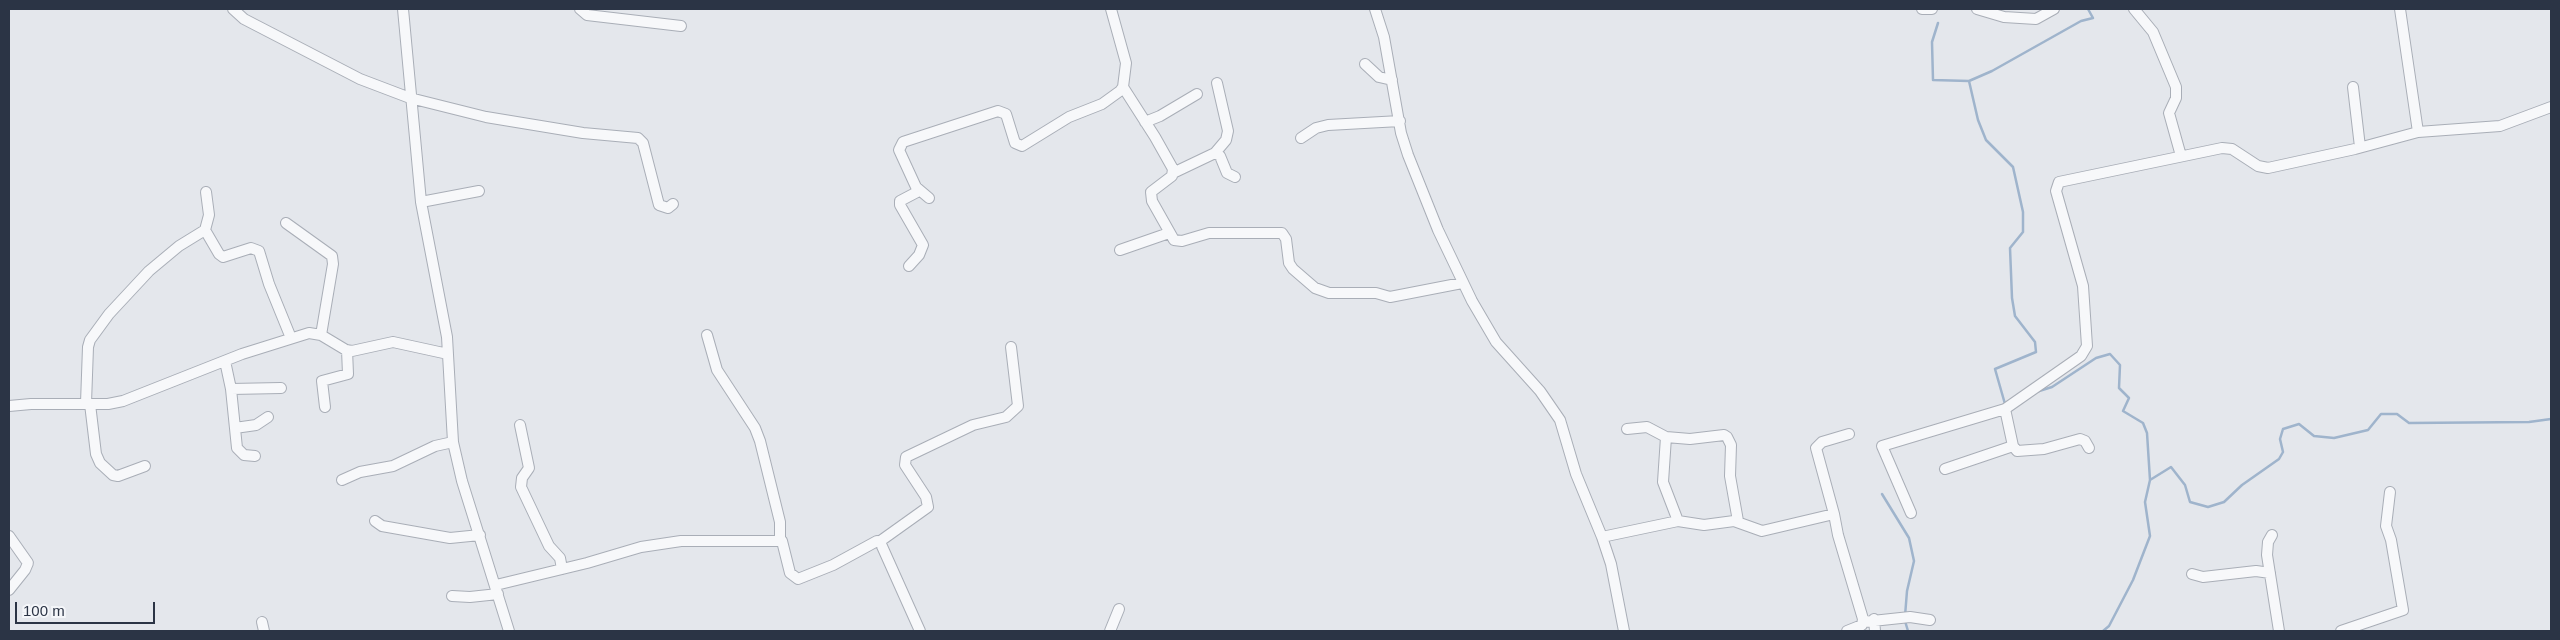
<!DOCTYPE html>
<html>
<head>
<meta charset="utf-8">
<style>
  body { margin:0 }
  #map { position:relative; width:2560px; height:640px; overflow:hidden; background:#e4e7ec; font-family:Helvetica,sans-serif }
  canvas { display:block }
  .frame { position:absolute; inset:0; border:10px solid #2b3445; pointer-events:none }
  .scale { position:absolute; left:15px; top:602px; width:140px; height:22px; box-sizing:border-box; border:2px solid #2b3445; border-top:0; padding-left:6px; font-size:15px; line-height:18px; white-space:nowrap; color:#2b3445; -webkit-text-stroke:4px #f4f6f9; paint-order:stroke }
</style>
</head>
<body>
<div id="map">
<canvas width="2560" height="640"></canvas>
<div class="frame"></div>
<div class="scale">100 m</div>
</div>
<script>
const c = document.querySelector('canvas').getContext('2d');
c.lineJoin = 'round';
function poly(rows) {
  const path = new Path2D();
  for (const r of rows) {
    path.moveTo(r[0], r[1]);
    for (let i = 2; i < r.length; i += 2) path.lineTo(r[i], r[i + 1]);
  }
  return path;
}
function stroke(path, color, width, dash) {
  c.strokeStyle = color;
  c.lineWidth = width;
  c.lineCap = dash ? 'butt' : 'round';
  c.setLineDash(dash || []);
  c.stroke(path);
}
stroke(poly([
  [1938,23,1932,42,1933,80,1969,81,1992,71,2081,21,2093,18,2088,9],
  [1969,81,1978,120,1986,140,2013,167,2023,212,2023,232,2010,248,2012,298,2015,316,2035,342,2036,352,1995,369,2005,404],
  [2036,392,2052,387,2096,358,2110,354,2120,365,2119,388,2129,398,2123,411,2143,423,2147,433,2150,480],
  [1882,494,1909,538,1914,561,1907,591,1905,616],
  [1905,621,1908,631],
  [2103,631,2109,626,2133,580,2150,536,2145,502,2150,480,2171,467,2185,485,2190,502,2208,507,2224,502,2242,485,2279,459,2283,452,2280,439,2283,429,2299,424,2314,436,2334,438,2368,430,2381,414,2397,414,2409,423,2529,422,2551,419]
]), '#9fb4cc', 2.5);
const minor = poly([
  [233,9,244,19,360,79,410,98,486,117,583,133,638,138,643,143,659,205,668,208,673,204],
  [403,9,421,202,447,337,453,442,462,481,509,631],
  [580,9,587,15,681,26],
  [1375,9,1384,37,1401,133,1408,155,1438,230,1472,301,1496,342,1540,391,1560,420,1576,474,1602,537,1611,564,1624,631],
  [1922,9,1932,9],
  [1977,9,2004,17,2036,19,2054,9],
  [2134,9,2153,32,2176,87,2176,98,2169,113,2181,156],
  [2400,9,2418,132],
  [1365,64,1379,77,1392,80],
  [1123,87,1155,137,1173,169,1172,176,1151,192,1152,201,1174,240,1182,241,1209,233,1282,233,1286,239,1289,263,1293,269,1315,288,1329,293,1376,293,1390,297,1462,283],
  [2353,87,2360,147],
  [1145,122,1160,116,1197,94],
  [1301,138,1316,128,1328,125,1400,121],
  [1215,153,1226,140,1228,131,1217,83],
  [1173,173,1215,153,1220,156,1227,173,1235,177],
  [206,192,209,215,205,230,219,254,223,257,251,248,259,251,269,284,291,338],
  [929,198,916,187,899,150,903,142,998,111,1006,114,1015,143,1022,146,1069,117,1102,104,1120,91,1123,87,1126,63,1111,9],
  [421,202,479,191],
  [286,223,332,256,333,264,321,335],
  [1120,250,1169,233],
  [909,266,919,255,923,245,900,205,900,201,919,191],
  [707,335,717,370,755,428,760,441,780,522,780,540],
  [225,361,231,389,237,448,244,455,255,456],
  [231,389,281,388],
  [86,403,88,347,90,340,109,314,149,271,179,246,205,230],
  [90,404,96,454,100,463,113,475,118,476,145,466],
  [9,406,31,404,108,404,123,401,242,354,309,333,321,335,346,350,352,351,393,342,448,354],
  [325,407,322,381,348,374,347,350],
  [520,425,529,468,522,478,521,487,549,546,560,558,562,569],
  [235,428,256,425,268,417],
  [1627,429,1647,427,1666,437,1690,439,1724,435,1727,437,1731,445,1730,476,1738,521],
  [1666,437,1663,482,1678,521],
  [2089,448,2085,441,2080,439,2044,449,2017,451,2013,446,2005,409,2081,356,2087,346,2083,286,2056,191,2059,182,2222,148,2232,149,2258,166,2268,168,2355,149,2418,132,2500,126,2551,107],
  [1945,469,2013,446],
  [342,480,360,472,393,466,435,446,453,442],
  [1911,513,1882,446,2005,409],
  [1834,514,1816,448,1822,442,1849,434],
  [375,521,382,526,450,538,480,535],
  [2272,535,2268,542,2267,555,2279,631],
  [9,536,28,563,25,570,9,590],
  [1602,537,1678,521,1704,525,1734,521,1762,531,1834,514,1838,535,1863,619,1862,625,1847,631],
  [879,542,928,507,926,497,905,465,906,457,973,425,1006,417,1018,406,1011,347],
  [2192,574,2203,577,2256,571,2270,573],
  [496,585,587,563,641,547,681,541,782,541,790,573,798,579,833,565,877,541,881,544,920,631],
  [452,596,470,597,498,594],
  [1874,619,1875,631],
  [262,622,264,631],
  [1863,622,1910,617,1930,620],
  [1110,631,1119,609],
  [2341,631,2403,610,2391,540,2386,526,2390,492]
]);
stroke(minor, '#a9aeb7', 12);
stroke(minor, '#f7f8fa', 10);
</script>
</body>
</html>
